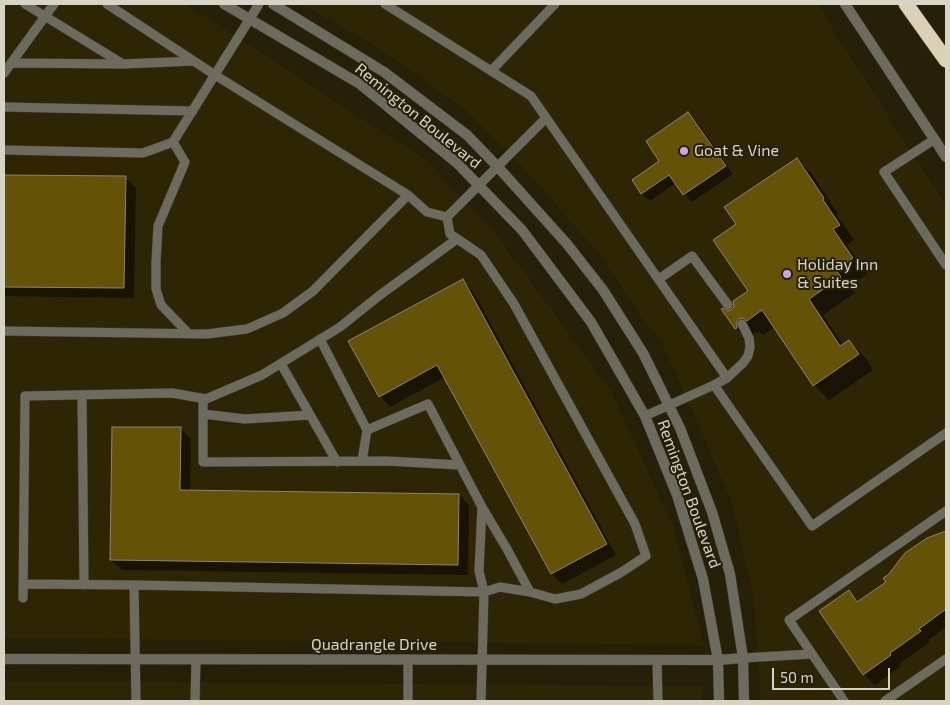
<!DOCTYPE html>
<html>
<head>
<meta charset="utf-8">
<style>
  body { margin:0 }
  #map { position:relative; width:950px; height:705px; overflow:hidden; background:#262008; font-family:"Exo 2",sans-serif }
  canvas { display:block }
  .frame { position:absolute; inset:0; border:5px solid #d7d3c5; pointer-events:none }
  .scale { position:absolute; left:772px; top:668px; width:118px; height:22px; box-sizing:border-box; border:2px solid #d7d3c5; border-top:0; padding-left:6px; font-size:15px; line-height:18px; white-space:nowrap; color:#d7d3c5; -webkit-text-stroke:4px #262008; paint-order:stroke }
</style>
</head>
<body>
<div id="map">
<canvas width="950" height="705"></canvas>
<div class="frame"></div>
<div class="scale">50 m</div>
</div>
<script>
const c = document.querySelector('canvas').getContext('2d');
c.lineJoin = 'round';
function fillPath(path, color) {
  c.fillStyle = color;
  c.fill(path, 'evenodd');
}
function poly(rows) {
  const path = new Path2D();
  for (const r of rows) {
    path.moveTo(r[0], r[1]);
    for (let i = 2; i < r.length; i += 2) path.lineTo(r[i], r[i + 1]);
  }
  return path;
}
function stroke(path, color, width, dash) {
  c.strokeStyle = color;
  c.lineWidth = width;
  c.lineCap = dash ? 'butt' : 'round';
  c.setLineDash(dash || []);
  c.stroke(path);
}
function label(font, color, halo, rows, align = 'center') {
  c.font = font + ' "Exo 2",sans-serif';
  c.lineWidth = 4;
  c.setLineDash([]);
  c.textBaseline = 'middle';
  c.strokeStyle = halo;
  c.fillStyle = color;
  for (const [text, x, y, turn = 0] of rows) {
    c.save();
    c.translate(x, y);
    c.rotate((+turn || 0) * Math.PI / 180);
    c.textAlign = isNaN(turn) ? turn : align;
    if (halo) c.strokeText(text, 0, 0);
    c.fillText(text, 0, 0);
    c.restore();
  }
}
fillPath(poly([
  [4,4,186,4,427,161,489,225,611,391,673,526,704,645,4,638],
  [300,4,817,4,906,144,946,205,946,701,761,701,760,686,753,594,732,503,692,410,663,346,595,249,522,166,465,109,368,41],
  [4,681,702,686,702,701,4,701]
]), '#2e2505');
fillPath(poly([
  [688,113,696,121,733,174,692,202,684,194,676,183,650,201,642,194,633,181,661,161],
  [797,159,812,174,838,214,837,215,854,240,847,245,867,274,850,286,855,293,823,315,843,345,849,341,864,356,873,370,829,400,814,385,775,327,763,335,759,332,754,333,750,339,751,343,736,328,728,313,732,311,750,291,738,225],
  [4,176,125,178,136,188,134,298,4,296],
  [462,280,473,291,616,555,562,584,552,574,445,377,390,407,380,396],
  [181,429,191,439,190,491,459,495,469,505,468,575,122,570,111,560],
  [946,533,946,627,928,640,930,642,899,664,901,666,875,685,864,674,849,592,859,602,887,582,928,539]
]), '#0007');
const building = poly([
  [688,112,726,166,683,195,669,175,641,194,632,180,659,161,646,141,688,112],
  [797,158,824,198,823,200,840,225,833,229,853,258,836,270,841,277,809,299,840,346,849,340,859,354,813,386,762,310,747,321,743,318,739,319,736,323,737,328,735,329,721,309,723,308,728,311,731,310,734,307,733,301,748,291,713,240,736,224,724,207,797,158],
  [4,175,126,176,124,288,4,287,4,175],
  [463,279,607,544,551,574,437,365,379,397,348,341,463,279],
  [112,427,181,427,180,490,459,494,458,565,110,560,112,427],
  [946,531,946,609,919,629,921,631,890,653,891,655,863,675,819,611,849,590,857,602,886,582,883,578,888,575,905,553,927,538,946,531]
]);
fillPath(building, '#645207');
stroke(building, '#8d856b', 1);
const service = poly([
  [25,4,123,64,194,61],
  [107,4,215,75,408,195,427,212,447,217,546,118],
  [385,4,531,96,727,378,714,385],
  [11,63,123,64],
  [491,71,555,4],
  [4,73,54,4],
  [4,107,193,111],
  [935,139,884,172,946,265],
  [173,142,185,162,158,226,156,262,156,289,161,305,188,333],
  [4,150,143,153,173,142,259,4],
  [447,217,450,234,481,255,514,304,635,524,646,556,620,573,581,594,555,599,530,592,500,587,484,592,481,701],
  [659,279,692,256,728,305],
  [4,331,207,334,247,329,283,313,313,291,408,195],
  [281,364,337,462],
  [727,378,743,363,748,356,750,347,749,338,742,324],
  [82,396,84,585],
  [203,399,203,462,387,461,460,465],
  [203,414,245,419,310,415],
  [645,416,714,385,812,526,946,433],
  [362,461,367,430],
  [482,507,507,549,530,592],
  [23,584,134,585,136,701],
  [134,585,484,592,479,571,482,507,428,404,367,430,320,339],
  [23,598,25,396,172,393,206,399,262,375,340,327,380,295,457,239],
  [743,658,812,654],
  [408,660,408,701],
  [657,660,658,701],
  [195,701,196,659],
  [844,701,789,620,946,511],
  [885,701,946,659]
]);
const minor = poly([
  [845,4,946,157],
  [4,659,718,660,743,658]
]);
const tertiary = poly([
  [224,4,360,84,457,163,522,230,591,322,645,416,677,495,703,579,718,660,719,701],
  [273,4,384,72,467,135,497,166,567,244,603,290,643,353,680,428,712,512,730,574,743,658,744,701]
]);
const motorway = poly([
  [906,4,946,60]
]);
stroke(service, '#423d26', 10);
stroke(minor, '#423d26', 11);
stroke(tertiary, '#423d26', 11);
stroke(motorway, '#423d26', 16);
stroke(service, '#6d6a5f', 9);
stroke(minor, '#6d6a5f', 10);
stroke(tertiary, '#6d6a5f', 10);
stroke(motorway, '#dbd2b6', 15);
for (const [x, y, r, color] of [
  [684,151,5,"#c6a6f0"],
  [787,274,5,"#c6a6f0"]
]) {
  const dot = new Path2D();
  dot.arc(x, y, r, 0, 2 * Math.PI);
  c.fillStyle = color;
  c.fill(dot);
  stroke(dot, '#262008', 2);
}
label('16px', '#d7d3c5', '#262008', [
  ["Remington Boulevard",418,116,39],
  ["Remington Boulevard",689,494,70],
  ["Quadrangle Drive",374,645]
]);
label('16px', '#d7d3c5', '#262008', [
  ["Goat & Vine",694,151],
  ["Holiday Inn",797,265],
  ["& Suites",797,283]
], 'left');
</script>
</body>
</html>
